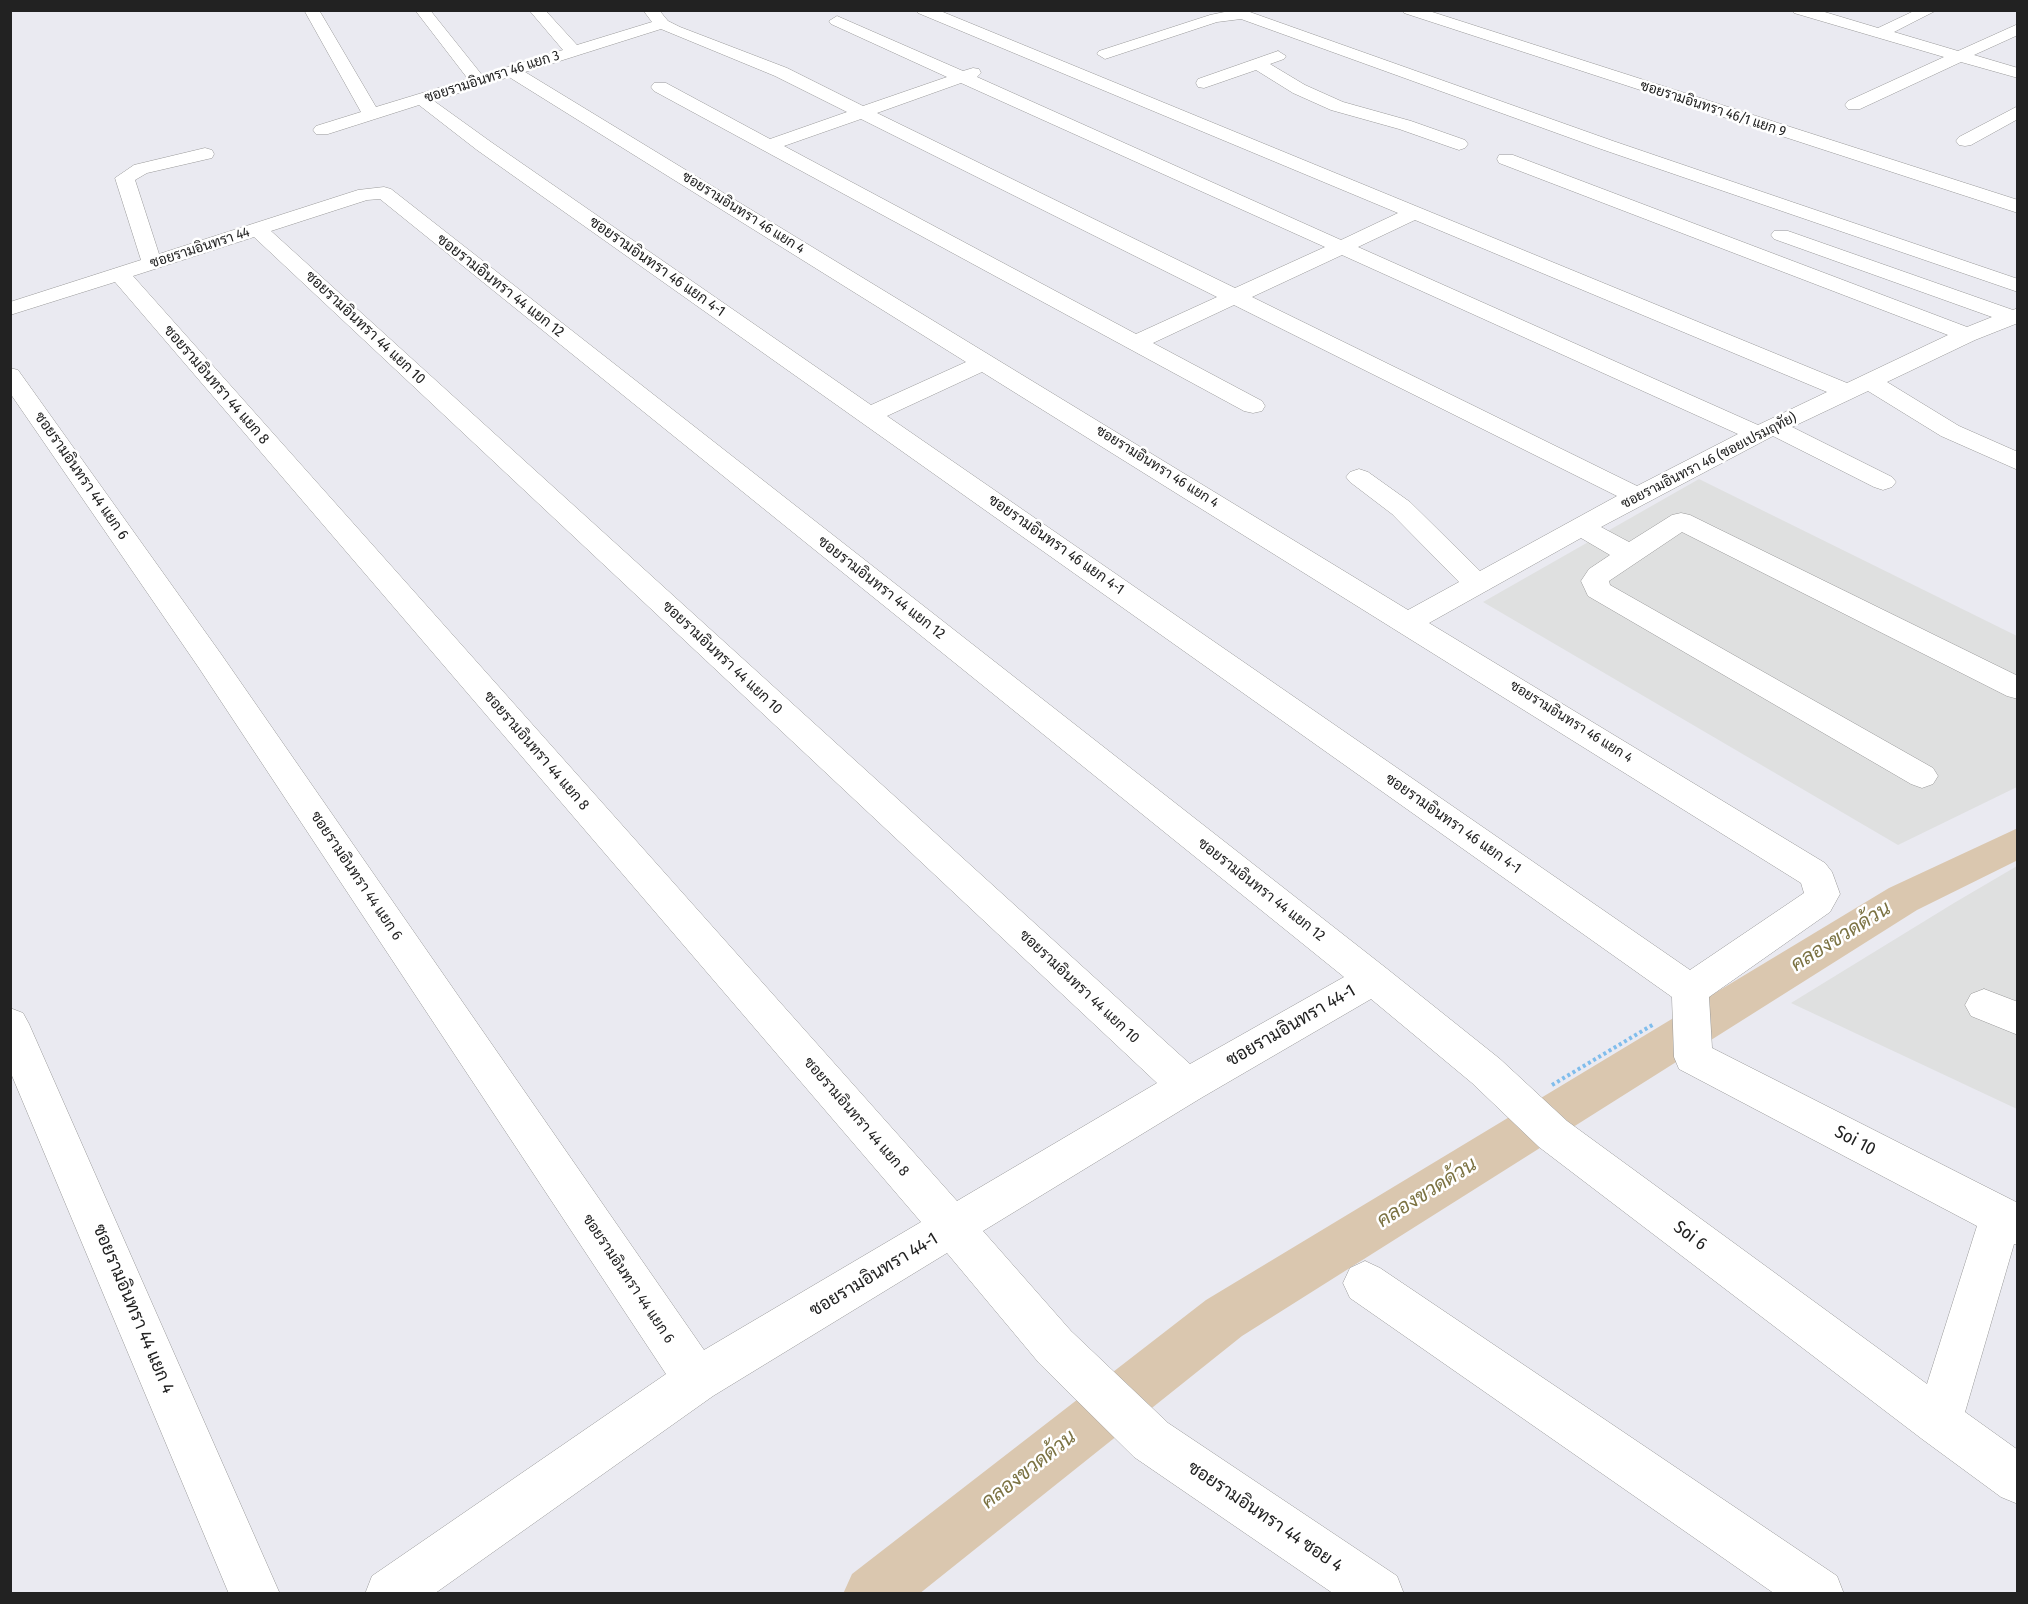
<!DOCTYPE html>
<html>
<head>
<meta charset="utf-8">
<style>
  body { margin:0 }
  #map { position:relative; width:2028px; height:1604px; overflow:hidden; background:#eaeaf1; font-family:"Fira Sans Condensed",sans-serif }
  canvas { display:block }
  .frame { position:absolute; inset:0; border:12px solid #222; pointer-events:none }
</style>
</head>
<body>
<div id="map">
<canvas width="2028" height="1604"></canvas>
<div class="frame"></div>
</div>
<script>
const c = document.querySelector('canvas').getContext('2d');
c.lineJoin = 'round';
function fillPath(path, color) {
  c.fillStyle = color;
  c.fill(path, 'evenodd');
}
function poly(rows) {
  const path = new Path2D();
  for (const r of rows) {
    path.moveTo(r[0], r[1]);
    for (let i = 2; i < r.length; i += 2) path.lineTo(r[i], r[i + 1]);
  }
  return path;
}
function stroke(path, color, width, dash) {
  c.strokeStyle = color;
  c.lineWidth = width;
  c.lineCap = dash ? 'butt' : 'round';
  c.setLineDash(dash || []);
  c.stroke(path);
}
function label(font, color, halo, rows, align = 'center') {
  c.font = font + ' "Fira Sans Condensed",Sarabun,sans-serif';
  c.lineWidth = 5;
  c.setLineDash([]);
  c.textBaseline = 'middle';
  c.strokeStyle = halo;
  c.fillStyle = color;
  for (const [text, x, y, turn = 0] of rows) {
    c.save();
    c.translate(x, y);
    c.rotate((+turn || 0) * Math.PI / 180);
    c.textAlign = isNaN(turn) ? turn : align;
    if (halo) c.strokeText(text, 0, 0);
    c.fillText(text, 0, 0);
    c.restore();
  }
}
fillPath(poly([
  [1699,479,2017,636,2017,787,1898,845,1483,602],
  [2017,866,2017,1109,1791,1003,1954,903]
]), '#dfe0e0');
fillPath(poly([
  [2018,828,2018,860,1917,910,1242,1336,919,1594,843,1594,852,1574,1206,1300,1889,888,2018,828]
]), '#dac7af');
const minor = poly([
  [304,10,319,10,376,107,468,79,415,10,430,10,482,75,563,50,529,10,545,10,577,45,652,22,643,10,659,10,668,21,680,27,787,68,863,106,947,77,831,24,829,21,837,16,963,71,973,68,979,69,981,73,977,77,1341,240,1398,213,918,13,916,10,938,10,1847,383,1948,335,1499,163,1497,159,1499,155,1513,155,1967,327,1992,317,1774,239,1771,235,1774,231,1788,231,2013,310,2018,308,2018,323,1975,340,1887,382,1959,426,2018,452,2018,470,1941,436,1868,391,1792,427,1892,477,1896,482,1892,487,1883,490,1874,487,1773,436,1601,527,1629,542,1672,515,1681,513,1690,515,2018,676,2018,699,2007,696,1682,532,1609,581,1610,585,1933,768,1938,776,1933,784,1922,788,1911,784,1588,596,1581,581,1589,569,1610,555,1581,538,1429,623,1825,863,1832,872,1840,894,1830,912,1709,997,1712,1048,2018,1203,2018,1245,2014,1244,1965,1412,2018,1450,2018,1504,2001,1497,1922,1439,1539,1147,1472,1083,1371,999,1201,1098,983,1231,1071,1331,1168,1423,1397,1576,1404,1594,1334,1594,1134,1457,1039,1363,947,1253,713,1396,434,1594,365,1594,372,1576,666,1374,199,668,10,393,10,368,18,370,221,654,704,1350,921,1222,115,282,10,315,10,302,141,260,115,178,134,165,205,148,212,150,214,154,212,158,147,173,135,180,159,254,358,190,384,187,391,189,1386,968,1500,1059,1567,1121,1927,1384,1977,1226,1679,1069,1674,1057,1672,997,477,150,419,105,328,134,316,134,313,130,316,126,361,112,304,10],
  [661,29,775,76,847,112,770,139,666,83,654,83,651,87,654,91,1244,411,1253,413,1262,411,1265,406,1262,401,1153,343,1234,305,1617,496,1480,571,1410,502,1368,472,1359,469,1350,472,1346,477,1350,482,1392,514,1459,582,1408,610,525,72,661,29],
  [509,77,966,362,871,405,491,142,434,101,509,77],
  [961,83,1325,247,1235,288,877,113,961,83],
  [861,119,1217,297,1136,334,784,146,861,119],
  [380,199,1344,977,1190,1064,271,231,367,200,380,199],
  [1415,220,1827,392,1758,425,1358,247,1415,220],
  [254,237,1157,1083,957,1201,133,276,254,237],
  [1342,255,1738,434,1637,486,1252,297,1342,255],
  [982,372,1801,883,1804,893,1690,970,887,416,982,372],
  [1234,10,1247,11,1613,141,2018,279,2018,292,1601,149,1241,19,1217,22,1105,59,1097,54,1099,51,1210,15,1234,10],
  [1402,10,1426,10,2018,200,2018,213,1404,13,1402,10],
  [1792,10,1818,10,1878,28,1916,10,1937,10,1894,32,1958,51,2018,24,2018,35,1974,55,2018,68,2018,78,1961,62,1860,109,1848,109,1845,105,1848,101,1944,57,1794,13,1792,10],
  [1278,51,1286,56,1284,59,1270,64,1305,85,1343,102,1411,121,1465,140,1468,144,1465,148,1459,150,1453,148,1399,129,1331,110,1293,93,1256,70,1204,88,1198,87,1196,83,1198,79,1278,51],
  [2018,106,2018,119,1971,145,1965,146,1959,145,1956,141,1959,137,2018,106],
  [1984,989,2018,1002,2018,1035,1971,1016,1965,1005,1971,994,1984,989],
  [10,1008,23,1013,29,1024,280,1594,229,1594,10,1071,10,1008],
  [1365,1261,1380,1268,1837,1576,1844,1594,1775,1594,1350,1298,1343,1283,1350,1268,1365,1261]
]);
stroke(minor, '#999', 1);
stroke(poly([
  [1552,1085,1654,1024]
]), '#80bdec', 4, [3, 3]);
fillPath(minor, '#fff');
label('14px', '#222', '#fff', [
  ["ซอยรามอินทรา 46 แยก 3",492,77,-18],
  ["ซอยรามอินทรา 46/1 แยก 9",1713,109,18],
  ["ซอยรามอินทรา 46 แยก 4",743,213,32],
  ["ซอยรามอินทรา 44",200,248,-18],
  ["ซอยรามอินทรา 46 (ซอยเปรมฤทัย)",1709,461,-27],
  ["ซอยรามอินทรา 46 แยก 4",1157,467,32],
  ["ซอยรามอินทรา 46 แยก 4",1571,722,32]
]);
label('15px', '#222', '#fff', [
  ["ซอยรามอินทรา 46 แยก 4-1",657,267,35],
  ["ซอยรามอินทรา 44 แยก 12",500,286,38],
  ["ซอยรามอินทรา 44 แยก 10",365,328,43],
  ["ซอยรามอินทรา 44 แยก 8",216,385,49],
  ["ซอยรามอินทรา 44 แยก 6",81,476,55],
  ["ซอยรามอินทรา 46 แยก 4-1",1056,545,35],
  ["ซอยรามอินทรา 44 แยก 12",881,588,38],
  ["ซอยรามอินทรา 44 แยก 10",722,658,43],
  ["ซอยรามอินทรา 44 แยก 8",536,751,49],
  ["ซอยรามอินทรา 46 แยก 4-1",1453,824,35],
  ["ซอยรามอินทรา 44 แยก 6",356,876,56],
  ["ซอยรามอินทรา 44 แยก 12",1261,890,38],
  ["ซอยรามอินทรา 44 แยก 10",1079,987,43],
  ["ซอยรามอินทรา 44 แยก 8",856,1117,49],
  ["ซอยรามอินทรา 44 แยก 6",628,1279,56]
]);
label('18px', '#222', '#fff', [
  ["ซอยรามอินทรา 44-1",1291,1026,-30],
  ["Soi 10",1855,1141,28],
  ["Soi 6",1690,1236,37],
  ["ซอยรามอินทรา 44-1",874,1275,-31],
  ["ซอยรามอินทรา 44 แยก 4",133,1309,67],
  ["ซอยรามอินทรา 44 ซอย 4",1265,1517,34]
]);
label('italic 20px', '#7b7242', '#fff', [
  ["คลองขวดด้วน",1841,937,-32],
  ["คลองขวดด้วน",1427,1193,-32],
  ["คลองขวดด้วน",1029,1470,-38]
]);
</script>
</body>
</html>
